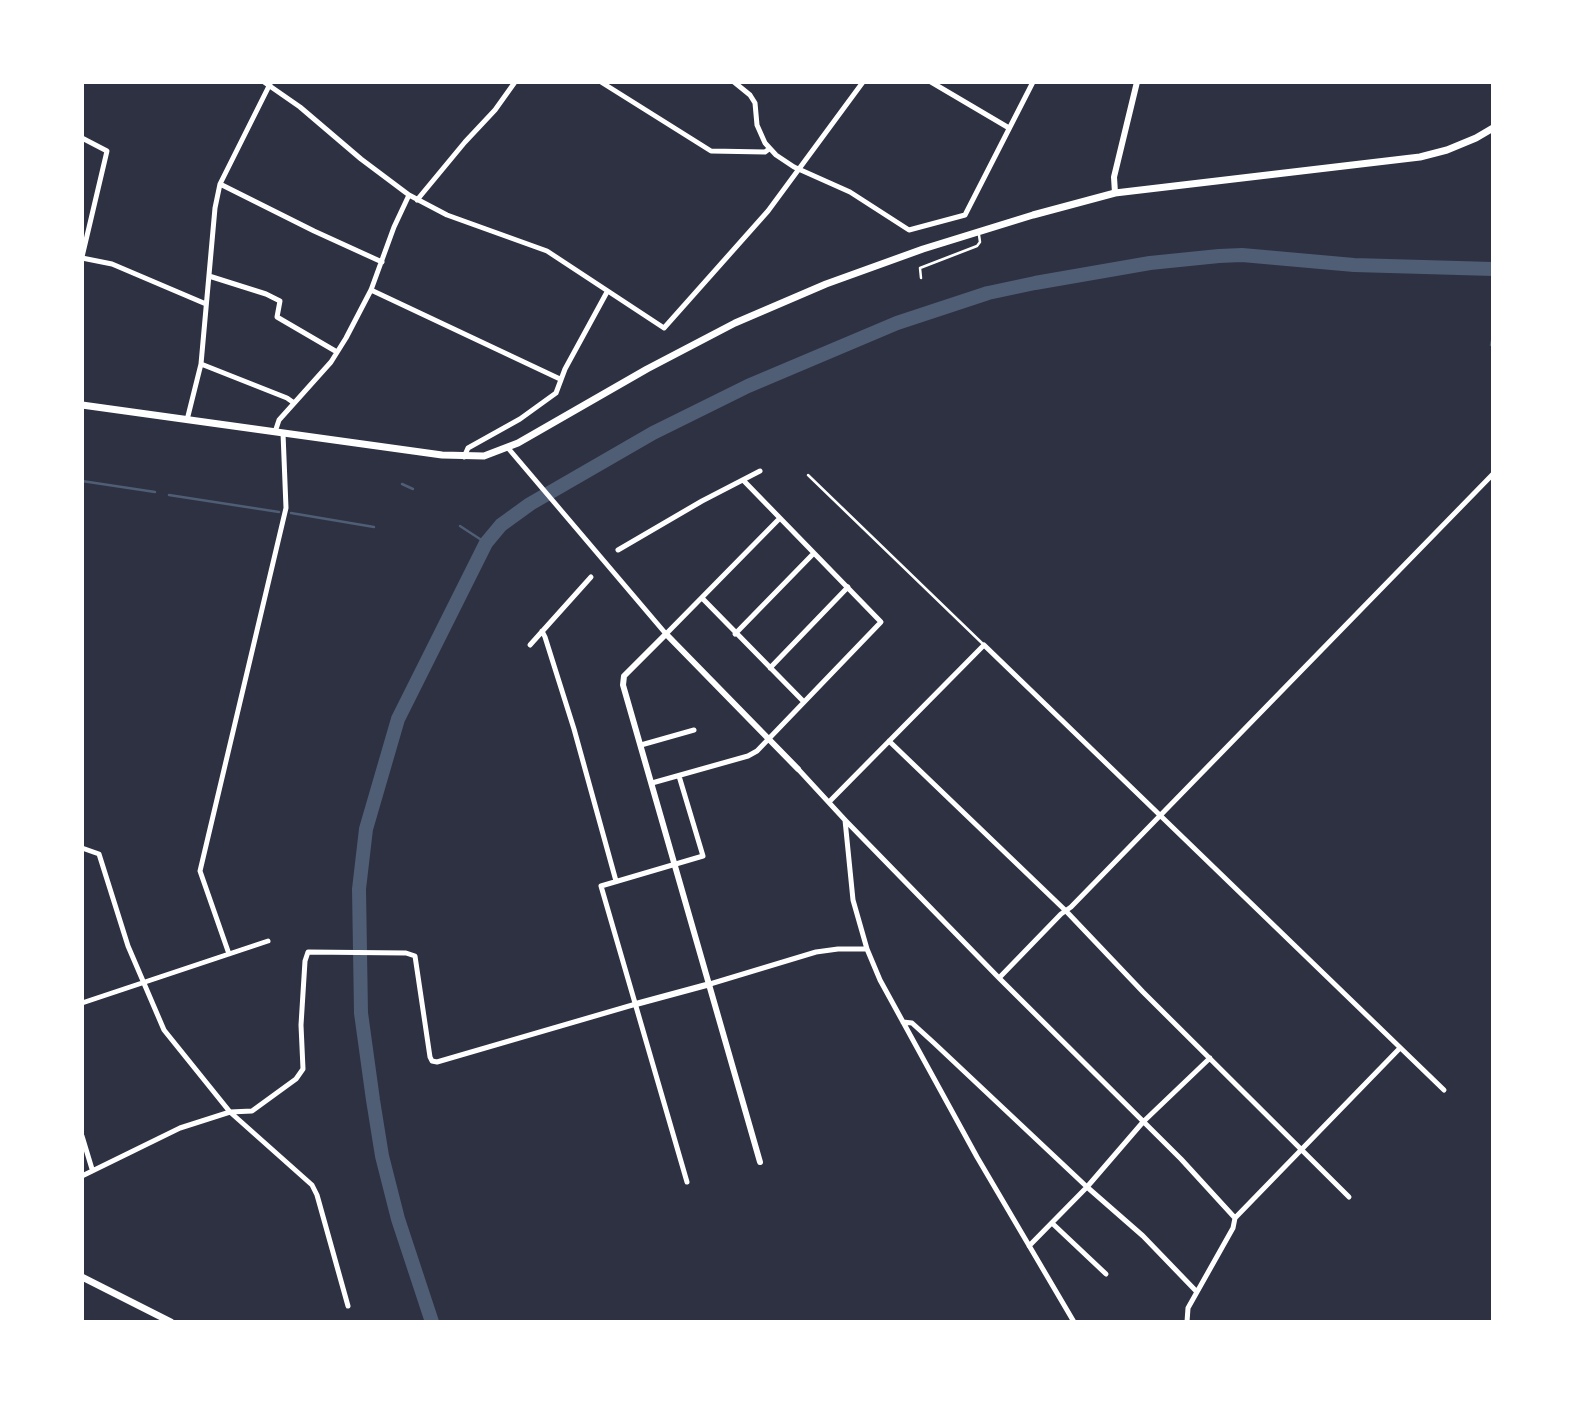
<!DOCTYPE html>
<html>
<head>
<meta charset="utf-8">
<style>
  body { margin:0 }
  #map { position:relative; width:1575px; height:1404px; overflow:hidden; background:#2d3142; font-family:"Work Sans",sans-serif }
  canvas { display:block }
  .frame { position:absolute; inset:0; border:84px solid #fff; pointer-events:none }
</style>
</head>
<body>
<div id="map">
<canvas width="1575" height="1404"></canvas>
<div class="frame"></div>
</div>
<script>
const c = document.querySelector('canvas').getContext('2d');
c.lineJoin = 'round';
function poly(rows) {
  const path = new Path2D();
  for (const r of rows) {
    path.moveTo(r[0], r[1]);
    for (let i = 2; i < r.length; i += 2) path.lineTo(r[i], r[i + 1]);
  }
  return path;
}
function stroke(path, color, width, dash) {
  c.strokeStyle = color;
  c.lineWidth = width;
  c.lineCap = dash ? 'butt' : 'round';
  c.setLineDash(dash || []);
  c.stroke(path);
}
stroke(poly([
  [1491,345,1493,336],
  [82,481,155,492],
  [402,484,413,489],
  [169,495,279,512],
  [291,513,374,527],
  [460,526,486,543]
]), '#4f5d75', 2.5);
stroke(poly([
  [432,1322,398,1219,382,1156,373,1100,361,1013,359,889,366,829,398,719,486,543,501,525,530,504,653,433,748,386,897,323,988,293,1035,283,1150,263,1219,256,1242,255,1354,265,1493,269]
]), '#4f5d75', 14);
stroke(poly([
  [921,278,920,268,977,246,980,242,979,235],
  [808,475,984,645]
]), '#fff', 2.5);
stroke(poly([
  [264,82,300,107,361,159,409,195,447,215,547,251,664,328,768,211,863,82],
  [601,82,711,151,765,152,769,149],
  [734,82,750,95,755,103,757,125,765,143,776,155,794,167,850,192,909,230,965,215,1033,82],
  [931,82,1009,128],
  [82,138,107,151,82,257],
  [220,184,314,231,382,262],
  [417,200,465,142,495,110,515,82],
  [82,258,112,264,206,304],
  [209,276,266,294,280,301,277,317,337,352],
  [371,290,560,379],
  [201,364,287,398,294,403],
  [187,420,201,364,215,208,220,184,271,82],
  [275,432,279,420,331,362,346,338,371,290,394,227,409,195],
  [508,448,666,634,780,518],
  [464,457,468,448,520,419,556,393,565,369,607,292],
  [618,550,702,501,760,471],
  [702,598,804,702],
  [542,631,545,637,574,729,616,881],
  [735,634,814,553],
  [530,645,591,577],
  [770,668,848,587],
  [889,741,1066,911,1143,992,1349,1197],
  [641,745,694,730],
  [798,769,845,820,999,978,1181,1159,1235,1218],
  [679,776,703,856,601,886,687,1182],
  [652,783,748,756,757,751,881,622,743,480],
  [829,802,984,645,1444,1090],
  [845,820,853,900,867,949,880,980,977,1157,1074,1322],
  [82,848,99,854,128,946,164,1030,230,1112,312,1185,317,1195,348,1306],
  [229,954,200,871,286,508,283,433],
  [999,978,1061,914,1071,907,1493,474],
  [710,984,816,952,838,949,867,949],
  [82,1003,268,941],
  [903,1022,912,1023,934,1043,1087,1187,1143,1236,1196,1291],
  [82,1136,92,1169],
  [82,1176,180,1128,230,1112,252,1111,296,1079,303,1069,301,1025,305,961,308,952,406,953,415,956,430,1057,432,1061,437,1062,636,1004],
  [1053,1224,1106,1274],
  [1029,1246,1087,1187,1143,1122,1210,1058],
  [1187,1322,1188,1308,1233,1228,1235,1218,1400,1048]
]), '#fff', 5);
stroke(poly([
  [1115,193,1114,177,1137,82],
  [636,1004,710,984],
  [760,1162,623,685,624,676,666,634,798,769]
]), '#fff', 6);
stroke(poly([
  [82,405,442,455,484,456,518,443,647,369,735,323,826,284,923,249,1033,215,1115,193,1420,157,1447,150,1476,138,1493,128],
  [82,1277,171,1322]
]), '#fff', 7);
</script>
</body>
</html>
